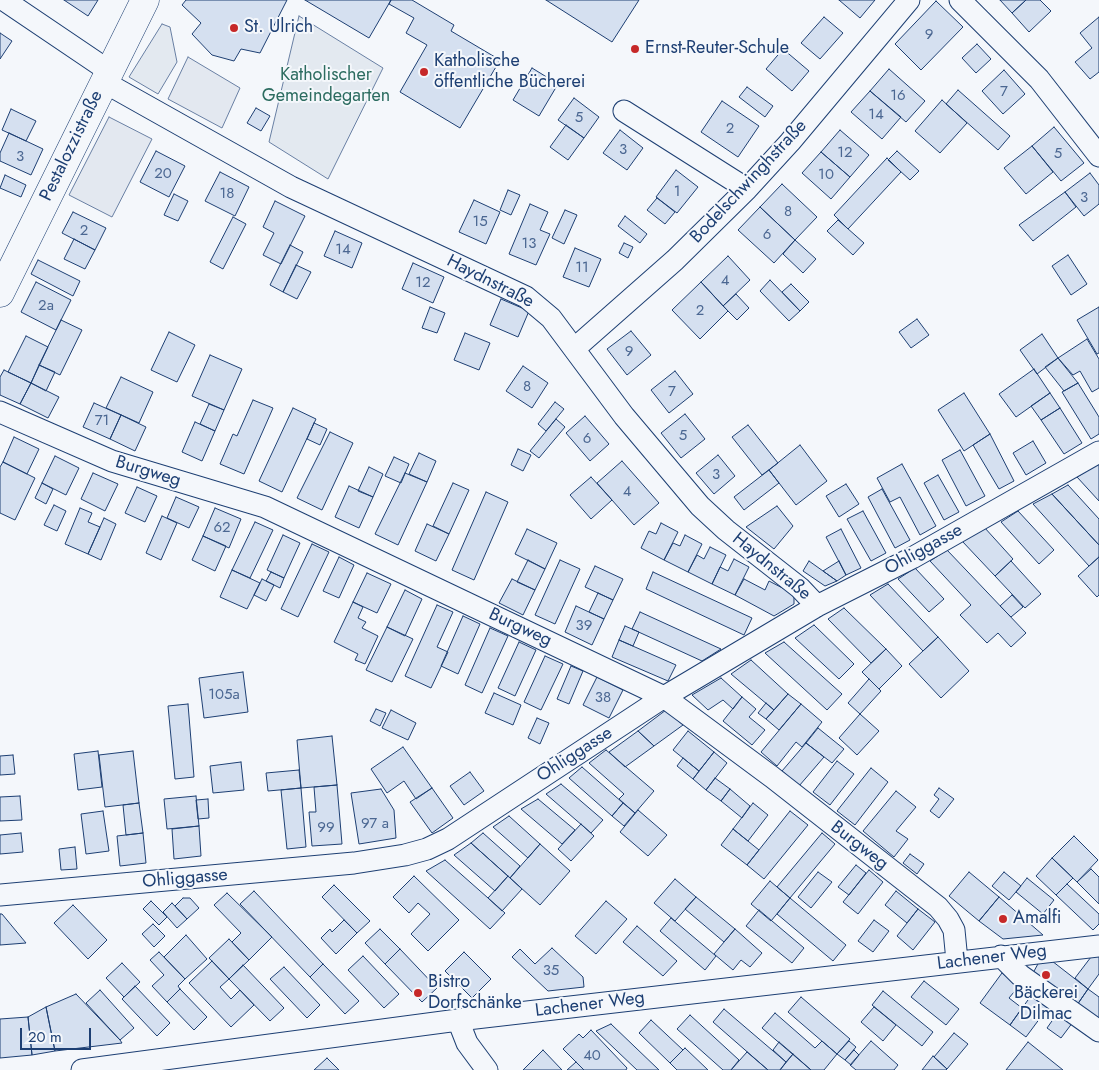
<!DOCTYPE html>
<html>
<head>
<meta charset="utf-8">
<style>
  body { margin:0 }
  #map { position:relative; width:1099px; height:1070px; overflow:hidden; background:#f4f7fb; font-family:Jost,sans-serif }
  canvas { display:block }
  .scale { position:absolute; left:20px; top:1028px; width:71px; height:22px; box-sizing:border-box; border:2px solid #1d3f73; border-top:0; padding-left:6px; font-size:15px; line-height:18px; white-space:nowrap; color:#1d3f73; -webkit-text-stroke:4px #f4f7fb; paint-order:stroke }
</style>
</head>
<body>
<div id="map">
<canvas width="1099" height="1070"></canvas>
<div class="scale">20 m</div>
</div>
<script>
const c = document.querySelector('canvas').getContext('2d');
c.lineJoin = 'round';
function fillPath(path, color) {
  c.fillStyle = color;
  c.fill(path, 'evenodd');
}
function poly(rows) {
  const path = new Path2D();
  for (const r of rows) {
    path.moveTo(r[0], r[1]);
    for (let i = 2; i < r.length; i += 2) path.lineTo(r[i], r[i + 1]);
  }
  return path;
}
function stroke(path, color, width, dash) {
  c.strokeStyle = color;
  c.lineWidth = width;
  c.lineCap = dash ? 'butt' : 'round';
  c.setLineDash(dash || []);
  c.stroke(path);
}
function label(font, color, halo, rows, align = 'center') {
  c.font = font + ' Jost,sans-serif';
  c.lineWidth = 4;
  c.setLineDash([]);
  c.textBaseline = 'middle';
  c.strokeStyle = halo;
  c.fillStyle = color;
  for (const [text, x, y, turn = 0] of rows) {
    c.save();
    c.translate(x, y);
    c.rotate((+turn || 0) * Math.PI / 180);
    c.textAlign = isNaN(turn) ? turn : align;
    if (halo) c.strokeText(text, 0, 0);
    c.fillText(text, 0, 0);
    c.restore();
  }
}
const green = poly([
  [299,16,383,68,328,179,269,142,299,16],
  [162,24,170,27,177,62,158,94,129,77,162,24]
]);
fillPath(green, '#e3e9f0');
stroke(green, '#687fa3', 1);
const parking = poly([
  [188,57,240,88,222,128,168,99,188,57],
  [109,117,152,139,112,217,69,195,109,117]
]);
fillPath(parking, '#e3e8f0');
stroke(parking, '#687fa3', 1);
const building = poly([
  [64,0,98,0,88,16,64,0],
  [186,0,287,0,260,53,241,49,234,61,212,55,192,34,201,23,182,5,186,0],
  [305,0,391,0,369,38,305,0],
  [391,0,412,0,454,25,451,31,500,60,460,128,400,92,427,45,406,33,414,18,389,4,391,0],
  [546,0,639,0,612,42,546,0],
  [839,0,875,0,860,18,839,0],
  [1000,0,1026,0,1012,13,1000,0],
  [1026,0,1040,0,1051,11,1029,32,1012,13,1026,0],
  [936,1,963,27,921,70,895,44,936,1],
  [824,17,843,33,820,59,801,43,824,17],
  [1099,17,1099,72,1090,79,1075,62,1092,48,1080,33,1099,17],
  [0,33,12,41,0,59,0,33],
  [977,44,991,59,976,73,962,58,977,44],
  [783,49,809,71,792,91,766,69,783,49],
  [532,68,558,84,539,116,513,100,532,68],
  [889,69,925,101,906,122,870,91,889,69],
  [1004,70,1025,94,1003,114,982,91,1004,70],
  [747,87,773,106,765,117,739,97,747,87],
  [958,90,1010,136,998,150,946,104,958,90],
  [870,91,901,117,882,139,851,112,870,91],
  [574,98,599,117,584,138,558,120,574,98],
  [942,100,967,123,940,153,915,131,942,100],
  [722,101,759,126,738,157,701,132,722,101],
  [256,108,270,116,261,131,247,123,256,108],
  [11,109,36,121,26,141,2,130,11,109],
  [566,125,584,138,568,160,550,147,566,125],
  [1054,127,1084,163,1061,181,1032,146,1054,127],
  [620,130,643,148,627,170,603,153,620,130],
  [840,130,869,155,850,177,821,152,840,130],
  [9,133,43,149,31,175,0,161,0,153,9,133],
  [1032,146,1053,172,1026,194,1004,168,1032,146],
  [156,151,185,166,169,197,140,182,156,151],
  [897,151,919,171,910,180,888,160,897,151],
  [821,152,850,177,831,199,802,173,821,152],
  [887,158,901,172,848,229,834,215,887,158],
  [676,170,698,187,677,213,656,197,676,170],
  [220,172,249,187,235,216,205,201,220,172],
  [1090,173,1099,185,1099,204,1084,216,1065,192,1090,173],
  [5,175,26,185,21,197,0,188,5,175],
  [782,184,817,217,795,240,760,207,782,184],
  [508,190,520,195,511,215,500,210,508,190],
  [1065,192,1076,207,1033,241,1019,225,1065,192],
  [174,194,188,201,178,221,164,215,174,194],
  [657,198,675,212,665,224,647,210,657,198],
  [474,200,500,212,486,244,459,232,474,200],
  [275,201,305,216,281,264,263,255,274,233,263,227,275,201],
  [530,204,548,212,540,230,550,234,536,265,509,254,530,204],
  [760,207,795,240,774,263,738,230,760,207],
  [565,210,577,215,564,244,552,238,565,210],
  [73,212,106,228,95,250,62,233,73,212],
  [625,216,647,234,640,243,618,226,625,216],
  [233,217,246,224,223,269,210,262,233,217],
  [838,220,864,243,853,255,827,231,838,220],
  [335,231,362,243,352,268,324,256,335,231],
  [74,239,95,250,85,269,64,259,74,239],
  [795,240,816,259,803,273,783,254,795,240],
  [624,243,633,247,628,258,619,253,624,243],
  [290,245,303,252,283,292,270,285,290,245],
  [575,248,601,259,589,287,563,277,575,248],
  [1068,255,1087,284,1071,295,1052,266,1068,255],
  [728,256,750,280,723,306,701,282,728,256],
  [38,260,80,281,73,296,31,274,38,260],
  [413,263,444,277,433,303,402,289,413,263],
  [296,265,311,272,297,299,283,292,296,265],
  [770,280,800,311,789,321,760,291,770,280],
  [36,282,71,300,56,330,21,312,36,282],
  [701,282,728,311,700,339,672,310,701,282],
  [791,284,809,302,800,311,782,292,791,284],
  [736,294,749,308,737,320,723,306,736,294],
  [501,299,529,311,518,337,490,325,501,299],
  [430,307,445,313,437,333,422,328,430,307],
  [1099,307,1099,353,1097,354,1077,320,1099,307],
  [917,319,929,335,911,348,899,332,917,319],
  [61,320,82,330,60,375,39,365,61,320],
  [631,331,651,355,627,375,607,349,631,331],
  [169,332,195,345,177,382,151,370,169,332],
  [465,333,490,343,479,370,454,360,465,333],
  [1042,334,1058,358,1037,374,1020,350,1042,334],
  [26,336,48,347,31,383,8,372,26,336],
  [1087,339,1099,359,1099,388,1092,392,1080,371,1073,375,1058,358,1087,339],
  [210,355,242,369,224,410,192,396,210,355],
  [1058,358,1078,383,1064,391,1045,367,1058,358],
  [39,365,55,372,46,391,31,383,39,365],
  [523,366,548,383,532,408,506,391,523,366],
  [1034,369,1050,393,1016,417,999,394,1034,369],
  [4,370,31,383,20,404,0,395,0,377,4,370],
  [675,371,693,394,669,413,651,390,675,371],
  [121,377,153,392,139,423,106,408,121,377],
  [31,383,59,397,48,418,20,404,31,383],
  [1078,383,1099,417,1099,434,1091,439,1062,392,1078,383],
  [964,393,990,434,964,451,938,410,964,393],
  [1050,393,1060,408,1041,420,1031,406,1050,393],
  [253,400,273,408,244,474,220,464,233,434,237,436,253,400],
  [555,402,564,409,546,431,538,424,555,402],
  [94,403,121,415,110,439,83,427,94,403],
  [209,404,224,410,215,431,200,424,209,404],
  [293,408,316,419,282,492,259,481,293,408],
  [1060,408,1082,443,1064,454,1041,420,1060,408],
  [685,414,705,439,681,458,661,433,685,414],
  [121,415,146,427,135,451,110,439,121,415],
  [585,416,609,444,590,461,566,433,585,416],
  [556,419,565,427,539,458,530,451,556,419],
  [195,422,215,431,202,461,182,452,195,422],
  [314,423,327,429,320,445,307,439,314,423],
  [748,425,778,463,762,475,732,437,748,425],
  [330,432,353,443,322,510,297,498,330,432],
  [990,434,1014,481,999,489,973,445,990,434],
  [14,437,39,449,27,474,3,462,14,437],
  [1033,441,1046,463,1026,475,1013,453,1033,441],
  [800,445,827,481,796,505,769,470,800,445],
  [518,449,531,455,523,471,511,465,518,449],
  [960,450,985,496,966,506,942,460,960,450],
  [419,453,436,461,427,482,409,474,419,453],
  [718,455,735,476,714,494,696,473,718,455],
  [55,456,79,468,66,495,42,483,55,456],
  [394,457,409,464,401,483,385,476,394,457],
  [622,461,659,503,634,525,597,483,622,461],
  [3,462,35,478,15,520,0,513,0,467,3,462],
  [902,464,936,526,920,535,900,497,890,502,877,478,902,464],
  [1098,464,1099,464,1099,501,1077,477,1098,464],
  [369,467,383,474,373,497,358,491,369,467],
  [769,470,779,483,744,510,734,497,769,470],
  [93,473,118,484,105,511,81,499,93,473],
  [405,473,427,482,398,545,375,534,405,473],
  [938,475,959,512,944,520,924,483,938,475],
  [591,477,612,500,591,519,570,495,591,477],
  [42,483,53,489,46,504,35,498,42,483],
  [453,483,469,490,449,534,433,526,453,483],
  [846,484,859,504,839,517,826,496,846,484],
  [1068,485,1099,519,1099,545,1052,494,1068,485],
  [349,486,373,497,359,528,335,517,349,486],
  [137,487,157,496,145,522,125,513,137,487],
  [882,489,910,540,895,548,868,497,882,489],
  [486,492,508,502,474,580,452,570,486,492],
  [1052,494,1099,545,1099,557,1089,566,1033,504,1052,494],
  [176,497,199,507,189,528,167,518,176,497],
  [54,505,66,511,57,531,44,525,54,505],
  [777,506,793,526,774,549,746,527,777,506],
  [80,508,92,513,88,522,100,527,88,554,65,544,80,508],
  [215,508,241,519,229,548,203,536,215,508],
  [863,511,886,553,871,561,847,519,863,511],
  [1018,511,1054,550,1039,564,1001,522,1018,511],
  [162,516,177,523,161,560,146,553,162,516],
  [104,518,116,524,101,560,88,554,104,518],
  [255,522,273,530,250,578,232,570,255,522],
  [661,523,678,532,664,560,641,548,649,531,656,534,661,523],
  [427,524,449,534,436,561,415,551,427,524],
  [984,527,1013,559,995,576,962,541,984,527],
  [527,529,557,543,545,569,515,554,527,529],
  [841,529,861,568,846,575,826,537,841,529],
  [283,535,300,543,284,578,267,570,283,535],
  [685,535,702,544,688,572,664,560,673,543,680,546,685,535],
  [203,536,226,546,215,571,192,560,203,536],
  [312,544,329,552,298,617,281,609,312,544],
  [710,547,726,555,712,584,688,572,697,555,704,559,710,547],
  [947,550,1026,633,1011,647,998,633,987,643,960,615,971,605,930,561,947,550],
  [339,557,354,565,339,598,323,591,339,557],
  [1099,557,1099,595,1097,597,1078,576,1099,557],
  [734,559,749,567,735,595,712,584,720,567,728,571,734,559],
  [528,560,545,569,535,590,517,582,528,560],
  [560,560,580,569,555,624,535,615,560,560],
  [809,561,837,581,825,586,803,571,809,561],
  [839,561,846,575,837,581,823,571,839,561],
  [1011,561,1041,594,1025,608,995,576,1011,561],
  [595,566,623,579,613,600,585,587,595,566],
  [915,568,944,599,929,612,898,579,915,568],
  [232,570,260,583,247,609,220,597,232,570],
  [271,572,284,578,280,588,266,581,271,572],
  [653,572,752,618,744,635,646,589,653,572],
  [367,573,391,584,377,613,353,602,367,573],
  [262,579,274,585,266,601,254,595,262,579],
  [512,579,535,590,523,615,499,603,512,579],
  [744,579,765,590,769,581,794,594,794,604,774,616,735,595,744,579],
  [888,584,938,637,923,651,870,595,888,584],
  [405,590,422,599,405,636,387,627,405,590],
  [598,593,613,600,604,619,589,612,598,593],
  [1012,595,1023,607,1011,617,1000,606,1012,595],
  [353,602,363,607,358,618,366,622,362,628,378,636,365,664,355,660,358,654,334,642,353,602],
  [437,605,453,612,437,647,448,652,431,688,405,676,437,605],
  [576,606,604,619,592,645,565,632,576,606],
  [844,608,886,649,871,663,828,619,844,608],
  [640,612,721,649,702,661,632,629,640,612],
  [463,616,480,624,458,674,441,666,463,616],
  [814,625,854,664,839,679,795,638,814,625],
  [625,626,639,632,633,646,619,640,625,626],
  [387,627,413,639,392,682,366,670,387,627],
  [490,628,508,636,482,693,465,685,490,628],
  [938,637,969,671,941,698,909,664,938,637],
  [619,640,676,665,668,681,612,657,619,640],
  [519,642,536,650,515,696,498,688,519,642],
  [784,642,842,694,827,710,765,653,784,642],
  [886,649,902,666,879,689,862,672,886,649],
  [545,656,563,664,541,710,524,702,545,656],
  [751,660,788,694,774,710,731,674,751,660],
  [571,666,583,671,569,704,557,699,571,666],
  [243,672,248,712,204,718,199,678,243,672],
  [597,677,623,690,609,718,583,705,597,677],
  [721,678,742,697,733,709,723,700,708,710,692,695,721,678],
  [869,679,881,691,860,714,848,703,869,679],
  [494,693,521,705,513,725,485,713,494,693],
  [788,694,801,704,779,730,766,719,788,694],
  [742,697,756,709,749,717,765,730,752,745,723,721,742,697],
  [766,703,774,710,766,719,758,713,766,703],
  [188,704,194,777,175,779,168,706,188,704],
  [801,704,822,722,802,747,796,742,777,766,761,752,801,704],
  [376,709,386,713,380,726,370,721,376,709],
  [391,710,416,723,408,740,382,728,391,710],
  [666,710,683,725,654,746,638,731,666,710],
  [860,714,879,731,857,755,839,738,860,714],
  [537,718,549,723,540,744,528,738,537,718],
  [818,728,844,749,832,763,806,743,818,728],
  [638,731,654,746,625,767,609,752,638,731],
  [688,731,714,752,699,771,673,750,688,731],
  [332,736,337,785,301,788,297,740,332,736],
  [806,743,824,757,799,786,782,771,806,743],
  [403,747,432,788,416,799,404,781,387,793,371,769,403,747],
  [606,750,654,791,635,813,619,799,624,794,589,763,606,750],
  [98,751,102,787,78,790,74,754,98,751],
  [133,751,139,803,105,807,99,755,133,751],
  [714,752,727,763,706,790,693,779,714,752],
  [13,755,15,774,0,775,0,756,13,755],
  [683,758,699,771,693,779,677,766,683,758],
  [837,761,854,774,830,805,813,792,837,761],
  [241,762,244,790,213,793,210,766,241,762],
  [582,767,623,803,612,816,569,778,582,767],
  [871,768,888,782,855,825,837,811,871,768],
  [299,770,301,788,268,791,266,773,299,770],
  [470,772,484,791,464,805,450,786,470,772],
  [715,778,730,789,721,801,706,790,715,778],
  [561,784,603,820,591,833,546,794,561,784],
  [337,785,342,844,312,846,309,812,316,812,314,787,337,785],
  [301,788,306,847,287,849,281,790,301,788],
  [432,788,453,818,432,833,410,802,432,788],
  [939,788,954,799,939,818,930,811,939,799,934,795,939,788],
  [381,789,394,810,396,838,359,844,351,793,381,789],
  [730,789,750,806,742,818,721,801,730,789],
  [896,791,916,807,896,831,908,839,894,857,863,831,896,791],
  [20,796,22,820,0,821,0,797,20,796],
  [196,796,199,826,167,829,164,799,196,796],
  [208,799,209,818,198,819,196,800,208,799],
  [538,799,575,830,562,844,521,809,538,799],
  [139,803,143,833,126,835,123,805,139,803],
  [623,803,635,813,624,826,612,816,623,803],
  [753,803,768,815,748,841,733,829,753,803],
  [638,810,667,835,648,856,620,832,638,810],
  [103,811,109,851,86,854,81,814,103,811],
  [790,811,808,825,764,879,747,865,790,811],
  [509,816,540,844,528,858,493,827,509,816],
  [581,824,594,836,571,861,558,849,581,824],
  [199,826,201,856,174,859,172,829,199,826],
  [733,829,759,850,747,865,721,845,733,829],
  [21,833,23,852,0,854,0,835,21,833],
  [143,833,146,863,120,866,117,836,143,833],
  [483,833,520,866,510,878,471,843,483,833],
  [822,833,835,844,790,898,777,887,822,833],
  [1074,836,1098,860,1077,882,1052,858,1074,836],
  [471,843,508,876,495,891,454,855,471,843],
  [540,844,570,871,540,905,510,878,540,844],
  [75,847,77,869,61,870,59,849,75,847],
  [910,854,924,864,917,874,903,863,910,854],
  [1052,858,1073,878,1056,895,1036,876,1052,858],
  [445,860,505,913,490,929,426,871,445,860],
  [856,865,866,873,849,895,838,887,856,865],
  [1091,869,1099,877,1099,904,1077,882,1091,869],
  [869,870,883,882,858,914,843,902,869,870],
  [818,872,832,882,811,908,798,897,818,872],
  [969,872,999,897,979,921,949,896,969,872],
  [1004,872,1021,886,1009,900,992,886,1004,872],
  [414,876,459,920,428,951,411,934,430,914,418,903,409,913,393,897,414,876],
  [508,876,522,889,502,911,488,898,508,876],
  [1027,878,1054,900,1043,914,1016,892,1027,878],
  [675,879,696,897,675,921,654,903,675,879],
  [770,881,790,898,771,921,751,904,770,881],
  [1067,884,1099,914,1099,924,1093,930,1056,895,1067,884],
  [334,885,370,921,357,933,322,897,334,885],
  [254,891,323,964,310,977,240,904,254,891],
  [896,891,918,909,907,923,885,905,896,891],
  [227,893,272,937,249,960,232,942,241,933,214,905,227,893],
  [696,897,735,929,724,942,685,909,696,897],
  [999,897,1043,935,1003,939,979,921,999,897],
  [183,898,190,898,199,908,187,919,175,906,183,898],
  [790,898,846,945,833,961,777,914,790,898],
  [151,901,167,917,159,925,143,909,151,901],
  [606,901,627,919,596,954,575,936,606,901],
  [172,903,187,919,177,928,163,912,172,903],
  [73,905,107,940,88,959,54,923,73,905],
  [918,909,935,922,913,950,897,936,918,909],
  [759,910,804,948,792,963,746,926,759,910],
  [0,914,2,914,26,943,0,945,0,914],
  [671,918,716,956,705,970,660,931,671,918],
  [344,920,357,933,336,954,321,938,330,929,332,932,344,920],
  [874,920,889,931,873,952,858,941,874,920],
  [153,924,165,936,154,947,142,934,153,924],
  [637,926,677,961,663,976,623,942,637,926],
  [380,929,400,949,385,964,365,943,380,929],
  [735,929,762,953,750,967,741,960,733,970,714,954,735,929],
  [186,935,207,959,185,979,164,957,186,935],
  [229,939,249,960,229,979,209,958,229,939],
  [552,948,583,977,584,987,548,991,512,957,520,949,535,964,552,948],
  [400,949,437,988,422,1002,385,964,400,949],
  [159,952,185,979,178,986,180,989,167,1002,152,986,164,975,150,960,159,952],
  [464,952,491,979,472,998,445,971,464,952],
  [363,956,399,994,384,1008,348,970,363,956],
  [1099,956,1099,974,1088,989,1075,978,1091,957,1099,956],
  [212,961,229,979,220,987,231,999,240,990,254,1005,231,1027,189,983,212,961],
  [1052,961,1088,989,1077,1005,1033,973,1039,962,1052,961],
  [122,963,140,982,124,997,106,978,122,963],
  [323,964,359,1001,345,1014,310,977,323,964],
  [243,965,284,1008,270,1021,229,979,243,965],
  [284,967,320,1005,307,1018,270,979,284,967],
  [1002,973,1019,986,1009,998,1022,1008,1010,1025,980,1003,1002,973],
  [924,981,959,1009,946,1025,911,997,924,981],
  [135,986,170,1023,157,1036,122,999,135,986],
  [180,989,207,1017,194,1030,167,1002,180,989],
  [1088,989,1099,997,1099,1021,1077,1005,1088,989],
  [100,990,134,1028,120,1040,86,1003,100,990],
  [883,991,933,1032,922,1046,872,1005,883,991],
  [1033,993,1049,1006,1026,1037,1010,1025,1033,993],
  [76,994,120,1040,122,1043,55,1051,46,1007,76,994],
  [801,997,850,1039,837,1054,788,1012,801,997],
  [46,1007,55,1051,32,1055,28,1017,46,1007],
  [874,1007,896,1025,883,1041,861,1022,874,1007],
  [724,1009,786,1062,780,1070,768,1070,713,1022,724,1009],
  [1059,1011,1073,1022,1061,1038,1047,1028,1059,1011],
  [775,1013,815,1048,822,1041,837,1054,824,1070,811,1070,762,1028,775,1013],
  [690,1015,739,1060,731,1070,723,1070,677,1029,690,1015],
  [28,1017,32,1055,0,1058,0,1019,28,1017],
  [651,1020,683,1050,670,1063,639,1033,651,1020],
  [611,1024,659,1070,637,1070,596,1031,611,1024],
  [591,1030,627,1068,626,1070,584,1070,563,1049,579,1034,583,1038,591,1030],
  [954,1033,968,1044,947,1069,934,1057,954,1033],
  [849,1041,856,1047,845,1060,837,1054,849,1041],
  [871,1041,898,1065,894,1070,856,1070,850,1065,871,1041],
  [779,1042,793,1054,786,1062,773,1050,779,1042],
  [1028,1042,1063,1070,1006,1070,1028,1042],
  [685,1048,708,1070,677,1070,670,1063,685,1048],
  [543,1050,562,1070,523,1070,543,1050],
  [854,1050,859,1055,851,1065,845,1060,854,1050],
  [747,1052,768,1070,731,1070,747,1052],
  [793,1054,811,1070,780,1070,793,1054],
  [933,1056,947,1069,946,1070,922,1070,933,1056],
  [327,1058,339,1070,314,1070,327,1058],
  [576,1062,584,1070,567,1070,576,1062]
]);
fillPath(building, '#d5e0f0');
stroke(building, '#1d3f73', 1);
const minor = poly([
  [4,0,109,71],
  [960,0,1039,79,1099,156],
  [104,82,291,187,526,297,551,318,624,416,700,506,726,530,800,588,817,606],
  [624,111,747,189],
  [574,349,675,260,747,189,790,142,909,0],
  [0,412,112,461,265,507,664,697,772,777,938,907,948,919,954,930,957,961],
  [0,895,354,863,405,855,427,849,448,839,664,697,817,606,912,558,1099,452],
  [1001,956,1020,975,1099,1031],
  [458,1020,467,1043,487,1070],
  [82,1070,458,1020,1099,946]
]);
const secondary = poly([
  [0,293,145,0]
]);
stroke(minor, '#1d3f73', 23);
stroke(secondary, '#1d3f73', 29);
stroke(minor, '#f4f7fb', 21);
stroke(secondary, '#f4f7fb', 28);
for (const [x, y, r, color] of [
  [234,28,5,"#c62828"],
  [635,49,5,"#c62828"],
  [424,72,5,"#c62828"],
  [1003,919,5,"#c62828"],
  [1046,975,5,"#c62828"],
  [418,993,5,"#c62828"]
]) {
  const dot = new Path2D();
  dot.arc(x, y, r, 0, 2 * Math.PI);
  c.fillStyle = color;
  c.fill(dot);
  stroke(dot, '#f4f7fb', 2);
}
label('15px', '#4b6792', null, [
  ["9",929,35],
  ["7",1004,92],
  ["16",898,96],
  ["14",876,115],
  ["5",579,118],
  ["2",730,129],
  ["3",623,150],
  ["12",845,153],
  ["5",1058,154],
  ["3",20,157],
  ["20",163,174],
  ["10",826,175],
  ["1",677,192],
  ["18",227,194],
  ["3",1084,198],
  ["8",788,212],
  ["15",480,222],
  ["2",84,231],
  ["6",767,235],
  ["13",529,244],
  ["14",343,250],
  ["11",582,268],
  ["4",725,281],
  ["12",423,283],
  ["2a",46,306],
  ["2",700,311],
  ["9",629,352],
  ["8",527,387],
  ["7",672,392],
  ["71",102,421],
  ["5",683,436],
  ["6",587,439],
  ["3",716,475],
  ["4",627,492],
  ["62",222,528],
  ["39",584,626],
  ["105a",224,695],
  ["38",603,698],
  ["97 a",375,824],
  ["99",326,828],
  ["35",551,971],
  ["40",592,1056]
]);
label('18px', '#1d3f73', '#f4f7fb', [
  ["St. Ulrich",244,28],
  ["Ernst-Reuter-Schule",645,49],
  ["Katholische",434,62],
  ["öffentliche Bücherei",434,83],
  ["Amalfi",1013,919],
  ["Bistro",428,983],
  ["Dorfschänke",428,1004],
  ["Bäckerei",1046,994,"center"],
  ["Dilmac",1046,1015,"center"]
], 'left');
label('18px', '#2c6c60', '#f4f7fb', [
  ["Katholischer",326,76],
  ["Gemeindegarten",326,97]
]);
label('18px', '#1d3f73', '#f4f7fb', [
  ["Pestalozzistraße",72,146,-64],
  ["Bodelschwinghstraße",749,182,-47],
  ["Haydnstraße",490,282,27],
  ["Burgweg",148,472,17],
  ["Ohliggasse",924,550,-29],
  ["Haydnstraße",771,567,39],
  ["Burgweg",520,628,25],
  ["Ohliggasse",575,755,-33],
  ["Burgweg",859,846,38],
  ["Ohliggasse",185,879,-5],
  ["Lachener Weg",992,958,-7],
  ["Lachener Weg",590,1005,-7]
]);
</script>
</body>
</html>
